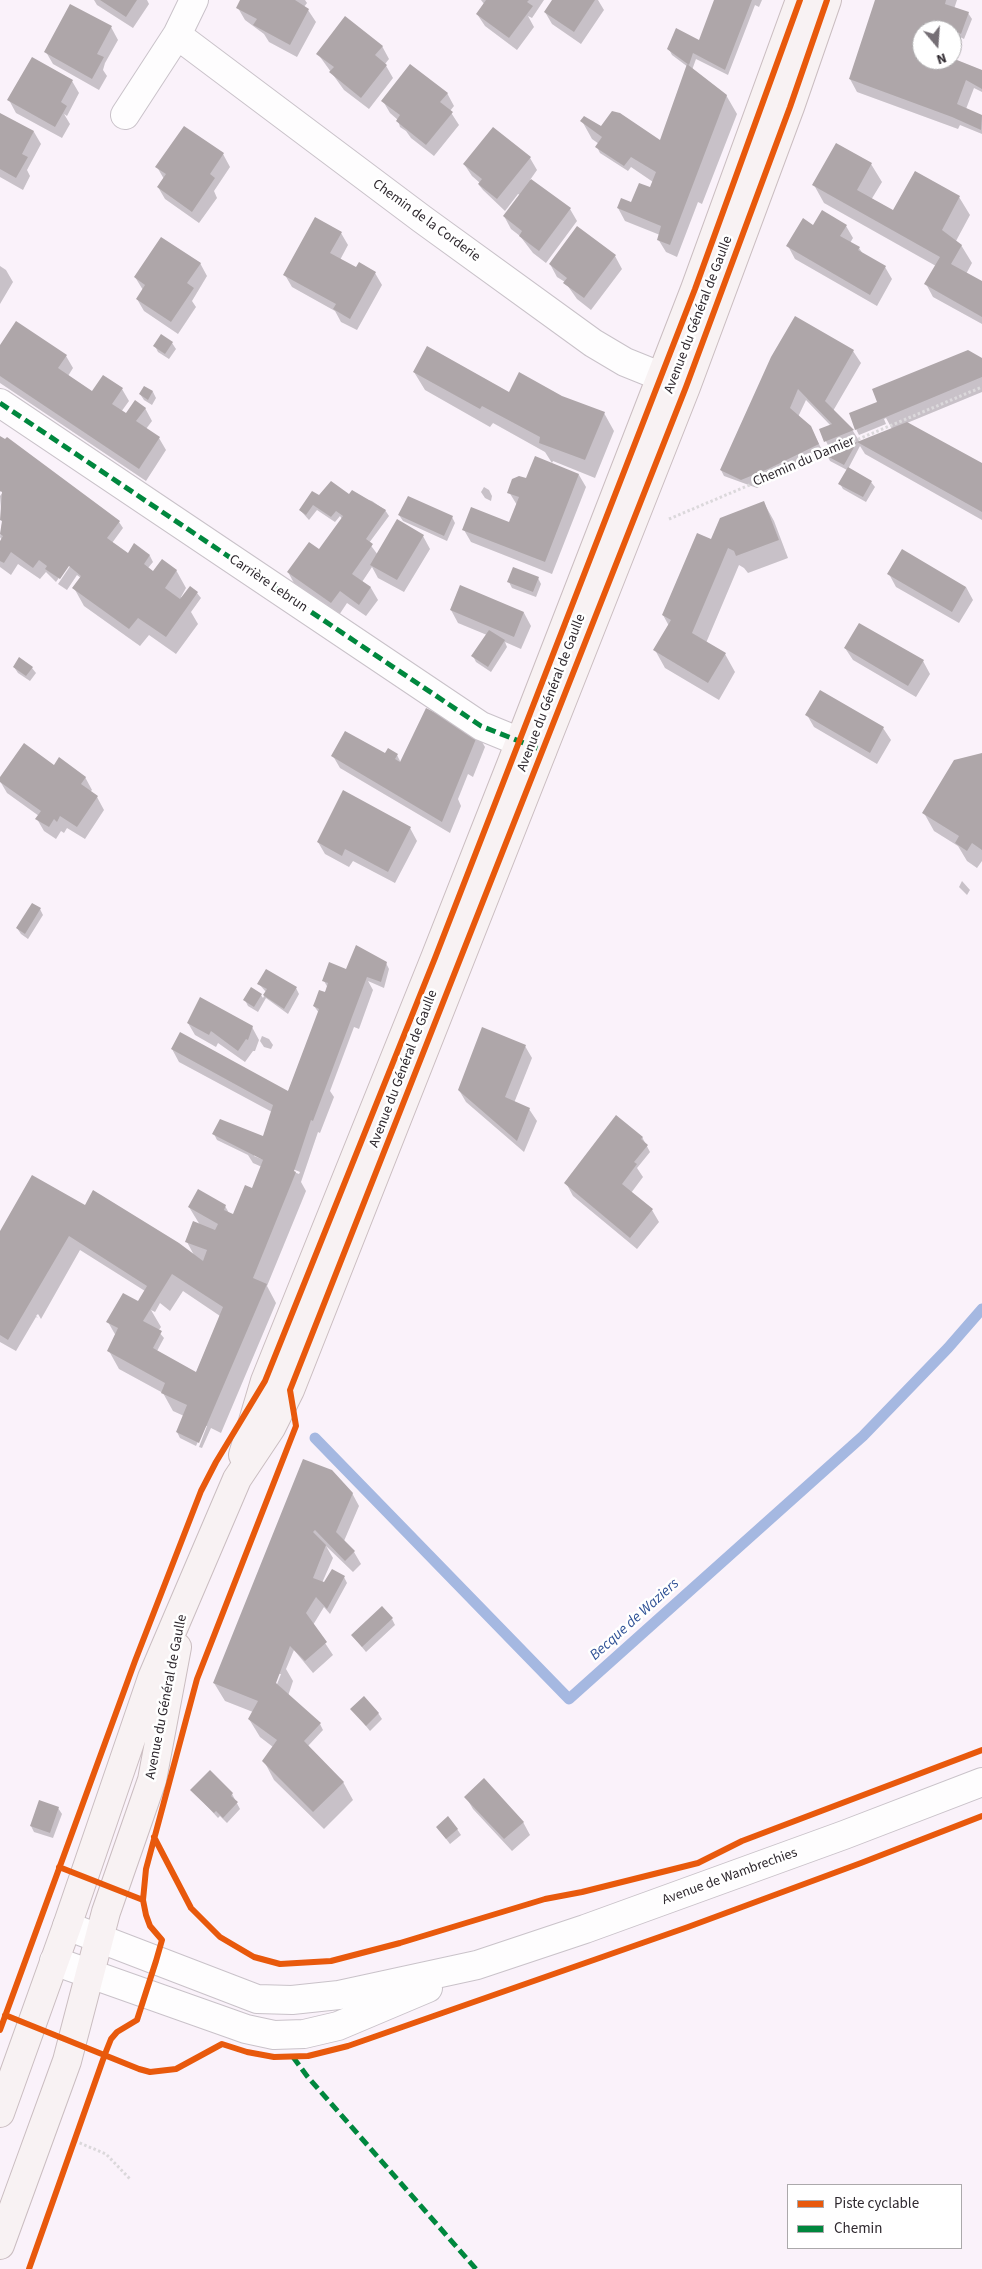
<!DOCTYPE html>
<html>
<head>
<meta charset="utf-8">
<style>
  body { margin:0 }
  #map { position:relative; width:982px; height:2269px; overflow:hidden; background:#faf2fa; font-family:"Source Sans 3",sans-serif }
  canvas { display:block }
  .legend { position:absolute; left:787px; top:2184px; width:175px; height:65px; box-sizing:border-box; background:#fff; border:1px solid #aba9ab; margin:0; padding:6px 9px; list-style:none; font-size:15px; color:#2e282e }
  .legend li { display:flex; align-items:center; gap:10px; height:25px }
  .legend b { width:25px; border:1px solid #aba9ab }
  .north { position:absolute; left:912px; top:20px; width:50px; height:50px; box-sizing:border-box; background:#fff; border:1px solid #aba9ab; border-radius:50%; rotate:162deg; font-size:14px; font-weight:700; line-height:20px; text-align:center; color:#2e282e }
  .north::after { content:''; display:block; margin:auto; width:18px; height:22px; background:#756f75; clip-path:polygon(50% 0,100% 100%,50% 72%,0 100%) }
</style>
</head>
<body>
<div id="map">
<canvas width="982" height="2269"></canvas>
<ul class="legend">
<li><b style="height:6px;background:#e8590c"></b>Piste cyclable</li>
<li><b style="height:6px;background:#00873e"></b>Chemin</li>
</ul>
<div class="north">N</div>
</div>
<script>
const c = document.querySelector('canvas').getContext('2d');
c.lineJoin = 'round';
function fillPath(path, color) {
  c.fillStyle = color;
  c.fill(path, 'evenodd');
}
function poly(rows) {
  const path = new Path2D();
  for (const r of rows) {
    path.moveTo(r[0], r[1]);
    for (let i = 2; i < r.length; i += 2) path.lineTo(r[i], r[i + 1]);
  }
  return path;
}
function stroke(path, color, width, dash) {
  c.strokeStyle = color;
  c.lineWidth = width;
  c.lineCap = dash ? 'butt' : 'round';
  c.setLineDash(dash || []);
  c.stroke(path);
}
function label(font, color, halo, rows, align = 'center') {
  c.font = font + ' "Source Sans 3",sans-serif';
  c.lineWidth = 5;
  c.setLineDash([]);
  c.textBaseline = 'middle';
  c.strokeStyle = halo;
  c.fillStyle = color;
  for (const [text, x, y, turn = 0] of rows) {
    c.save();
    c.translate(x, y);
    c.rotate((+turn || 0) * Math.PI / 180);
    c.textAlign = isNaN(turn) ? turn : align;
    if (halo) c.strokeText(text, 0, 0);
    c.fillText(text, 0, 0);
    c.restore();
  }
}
fillPath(poly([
  [94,0,147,0,149,4,133,28,97,5],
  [242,0,305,0,307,3,304,7,308,10,316,22,297,57,269,42,264,34,245,20,238,8],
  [481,0,544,0,532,18,528,16,534,27,517,50,485,26,477,14,484,4],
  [554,0,598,0,604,10,581,44,552,24,545,12],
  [716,0,762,0,759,7,755,5,728,75,696,59,692,70,726,95,737,114,702,204,698,202,677,257,666,252,658,239,660,235,625,221,618,208,632,204,651,189,653,182,631,167,628,171,600,153,597,147,599,144,592,139,582,121,661,142,688,67,672,55,669,49,699,42],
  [878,0,957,0,954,9,968,13,972,19,964,39,960,37,952,56,952,30,922,30,922,60,952,59,982,72,982,92,974,88,966,109,982,116,982,134,960,125,958,129,857,92,850,79],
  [111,27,118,40,105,63,103,70,107,76,99,90,53,64,46,52],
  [382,46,389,59,385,64,393,78,369,109,344,90,318,54],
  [72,81,79,93,67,116,64,114,70,124,62,138,16,113,9,100],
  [447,93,454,106,450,111,459,125,434,156,411,138,406,131,400,127,398,120,390,113,383,101],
  [0,114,34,132,41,144,27,170,30,176,23,190,0,177],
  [185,128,223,154,230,167,214,191,217,198,199,223,165,199,158,187,164,179,157,167],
  [493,128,530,158,537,170,530,180,570,209,577,221,546,263,533,253,520,236,511,229,504,216,520,195,518,194,505,211,483,190,479,185,480,183,472,176,464,164],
  [871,164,882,182,871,200,893,212,915,172,959,197,970,215,956,241,961,245,972,263,966,274,982,283,982,324,933,297,926,284,936,266,824,203,814,185],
  [846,226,853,238,850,243,859,248,863,254,885,267,892,279,877,306,795,259,788,246,814,227],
  [341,233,348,245,340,260,357,269,375,273,382,285,357,330,341,322,335,311,292,287,285,275],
  [615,256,622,269,591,310,577,299,565,282,557,277,550,264],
  [200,263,207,276,192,301,196,307,178,334,144,311,137,299,143,290,135,277],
  [0,266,6,270,13,282,0,304],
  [172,343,176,349,169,359,158,352,155,346],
  [0,347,66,356,73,368,68,376,93,393,122,389,129,401,121,412,126,415,145,408,152,421,146,429,159,438,166,450,146,481,0,383],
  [853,351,861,363,833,411,853,431,860,442,892,429,886,418,884,419,886,424,859,435,856,429,982,360,982,392,907,423,982,464,982,520,865,454,860,446,848,469,871,482,875,487,866,502,843,489,840,484,847,470,830,461,827,455,851,446,846,440,829,447,820,430,831,426,806,400,798,417,810,426,825,456,827,455,757,488,724,476,721,470,772,358],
  [414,372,510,393,561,398,604,413,614,431,595,478,553,461,552,463,545,452,493,423,490,427,425,390],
  [145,387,153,392,156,398,152,405,144,400,140,394],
  [0,437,119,522,123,528,112,543,128,555,134,545,150,556,153,562,148,568,154,573,176,570,186,588,181,597,182,598,197,593,201,598,191,612,198,624,176,654,149,635,140,646,84,606,74,588,81,578,77,575,67,590,58,584,104,516,102,514,56,582,46,572,40,579,18,564,11,575,0,567,0,543,2,540,0,537,2,523,0,496,28,458,25,458,0,492],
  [579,475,586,487,552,574,471,542,464,530,509,524,517,505,509,492,527,480],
  [484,487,489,490,492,496,491,501,485,498,481,492],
  [348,494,372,501,385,510,389,516,369,543,378,555,423,536,430,549,404,592,378,578,372,567,362,582,371,588,378,600,366,616,347,603,339,615,295,585,288,572,319,551,342,519,340,516,335,522,317,510,309,520,300,510,320,497],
  [764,503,774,521,788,558,748,573,744,568,739,565,706,643,725,654,735,672,719,700,665,668,655,650,669,626,663,615,712,540],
  [399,515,452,517,455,523,447,541,403,521],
  [889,574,966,587,973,600,959,623,896,587],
  [538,578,541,584,536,597,512,588,509,582],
  [460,587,524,613,531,626,521,649,505,642,507,647,491,672,476,662,473,656,487,635,458,623,451,610],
  [845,648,923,661,930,674,916,697,853,660],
  [14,667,32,668,36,673,30,681,18,673],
  [820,691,883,728,891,740,877,764,814,727,807,715],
  [478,735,485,747,473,777,468,774,458,799,461,806,450,833,340,768,333,756,397,755,401,763],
  [982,755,982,861,977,868,967,861,958,846,934,831,924,813],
  [55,767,85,777,92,790,90,792,97,797,104,810,85,839,67,828,64,833,61,831,56,839,44,831,37,819,39,816,7,793,0,781],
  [410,828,417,841,395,883,353,861,349,867,325,854,318,842],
  [962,881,970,890,967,895,959,887],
  [40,909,43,915,28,939,21,934,17,928],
  [386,963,389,969,384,988,368,981,373,990,359,1029,354,1027,330,1091,334,1097,320,1133,318,1132,301,1182,306,1191,267,1286,276,1303,221,1433,211,1428,202,1448,199,1447,207,1426,205,1426,196,1446,180,1438,177,1432,184,1416,173,1411,163,1393,119,1369,109,1351,116,1336,108,1322,139,1303,145,1291,80,1250,41,1319,38,1314,36,1316,38,1318,36,1317,16,1351,0,1342,0,1233,84,1206,195,1257,187,1242,200,1225,189,1207,225,1206,229,1213,234,1215,253,1190,262,1167,253,1163,248,1155,217,1140,214,1134,263,1137,272,1112,179,1062,172,1049,288,1092,319,1013,314,1006,328,988,324,981,347,970],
  [254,1153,300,1172,299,1174,254,1156],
  [183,1291,220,1316,196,1373,157,1351,164,1338,158,1331,161,1327,151,1310,155,1312,160,1303,170,1311],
  [259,984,296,988,299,994,288,1014,266,998,258,1012,248,1006,245,1000,261,995,263,998,266,992],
  [188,1023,252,1027,259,1040,255,1051,253,1051,245,1062,218,1043,216,1047,195,1035],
  [262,1036,269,1039,273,1045,271,1049,264,1047,260,1041],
  [525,1046,532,1058,514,1103,529,1109,537,1121,524,1152,466,1102,459,1090],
  [642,1137,650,1152,637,1168,643,1177,631,1193,652,1210,659,1222,637,1249,573,1196,566,1183],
  [304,1461,352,1493,359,1506,344,1541,354,1552,361,1564,353,1572,326,1546,333,1558,322,1583,344,1577,347,1583,330,1614,324,1607,313,1625,333,1655,313,1673,294,1650,286,1669,293,1681,288,1696,320,1724,323,1730,308,1746,343,1782,353,1800,324,1829,274,1780,264,1761,273,1747,260,1737,249,1719,253,1712,225,1701,214,1683],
  [278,1674,281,1674,267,1710],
  [392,1619,395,1625,366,1652,352,1635],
  [352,1709,378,1713,382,1719,370,1731],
  [210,1772,232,1794,240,1809,227,1823,220,1816,218,1818,192,1790],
  [466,1797,523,1822,530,1835,512,1851,473,1809],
  [58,1808,62,1814,53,1838,34,1832,31,1826],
  [437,1827,457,1829,461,1835,450,1844]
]), '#0003');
stroke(poly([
  [315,1438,569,1699,863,1436,948,1348,982,1309]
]), '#a5b8e1', 11);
fillPath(poly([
  [100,0,137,0,126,17],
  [240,0,295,0,309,9,290,45,253,25,257,19,236,8],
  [486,0,529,0,527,2,533,6,509,38,476,14],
  [552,0,595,0,574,32,544,12],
  [714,0,752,0,725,70,693,53,689,65,667,49,676,28,699,40],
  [875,0,946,0,945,4,969,12,961,34,951,29,922,30,922,60,952,60,952,58,982,70,982,89,966,80,957,104,982,115,981,130,952,117,849,79],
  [70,4,112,26,97,54,104,57,92,79,44,52],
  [345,16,383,46,375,55,387,65,361,98,329,72,334,67,316,54],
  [32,57,73,80,61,102,67,106,55,127,7,100],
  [410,64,448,93,440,102,453,112,426,145,396,121,400,115,381,101],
  [687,64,727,95,670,245,657,240,661,226,617,208,621,198,631,202,639,183,650,187,656,172,631,157,624,166,595,147,602,137,580,121,584,116,601,126,612,111,620,113,660,140],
  [0,113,34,131,22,154,28,157,16,178,0,169],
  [184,126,224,153,210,174,215,178,192,212,157,187,166,174,155,167],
  [493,127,531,157,497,199,478,184,482,179,463,164],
  [836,143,872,163,857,190,893,210,915,171,960,196,942,230,962,245,951,264,982,281,982,317,924,284,940,257,812,185],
  [531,179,571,208,539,251,519,236,522,231,503,216],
  [822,210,847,225,840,236,860,247,858,250,886,266,870,295,786,246,803,218,813,225],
  [315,217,342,232,330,253,356,267,359,262,376,272,350,319,333,309,336,304,283,275],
  [577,226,616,255,584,298,563,283,567,278,549,264],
  [161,237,201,263,187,283,194,288,171,322,136,299,145,285,134,277],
  [795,316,854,350,825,401,854,430,824,442,819,429,832,424,798,389,790,408,811,426,819,444,768,469,741,480,720,470,771,357],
  [16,321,67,355,58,368,92,391,103,375,123,388,112,404,126,413,135,400,146,408,136,421,160,437,139,469,0,376,0,345],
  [161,334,173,342,165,354,153,346],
  [427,346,509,392,519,372,562,396,605,412,585,460,539,443,540,437,482,406,480,409,413,372],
  [968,350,982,358,982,377,855,430,849,413,877,402,872,389],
  [144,386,153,391,148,400,139,394],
  [907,422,982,463,982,512,857,442,844,465,825,455,857,442],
  [0,436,5,439,7,437,120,521,107,538,128,553,134,543,150,555,144,564,153,571,162,559,177,570,165,588,180,599,190,586,198,592,166,637,138,618,129,629,72,588,81,576,69,566,60,579,45,569,47,566,39,560,33,568,11,552,4,563,0,561,0,541,3,536,0,534,2,521,0,520,2,492,0,491],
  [535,456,579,474,545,562,462,530,471,507,509,522,519,497,507,493,512,479,519,476,526,478],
  [848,467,872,481,863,497,838,484],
  [331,481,349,494,352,490,386,510,366,539,373,544,352,574,371,587,359,605,340,591,331,603,287,572,309,542,319,549,343,516,336,511,331,517,313,505,306,515,299,510,312,491,319,495],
  [408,496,453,516,444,536,398,515],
  [764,501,779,540,736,556,734,551,728,548,692,633,726,653,708,683,653,650,671,620,662,615,697,533,711,539,720,518],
  [397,519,424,535,397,580,370,565],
  [902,549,966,587,952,612,887,574],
  [513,567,539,577,533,592,507,582],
  [460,585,524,612,514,637,450,610],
  [859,623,924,660,908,686,844,648],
  [489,630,505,640,488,667,471,656],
  [19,657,33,667,26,676,13,667],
  [820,690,884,727,870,753,805,715],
  [426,708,478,734,442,822,331,756,345,731,385,753,388,748,398,754,395,759,400,762],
  [24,743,54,765,59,757,86,777,81,784,98,796,77,827,60,816,57,822,54,819,49,827,35,819,41,811,0,782,0,777],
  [982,753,982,850,972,843,967,851,955,843,959,836,922,813,954,760],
  [343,790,411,827,388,872,345,849,342,856,317,842],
  [32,903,41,908,25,934,16,928],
  [356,945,387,962,381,982,367,977,313,1121,311,1120,294,1171,296,1172,253,1278,267,1284,199,1443,176,1432,187,1405,161,1393,165,1383,107,1351,118,1328,106,1322,123,1293,138,1301,147,1286,69,1236,8,1340,0,1335,0,1231,32,1175,85,1205,93,1190,179,1243,203,1261,207,1250,185,1242,193,1221,215,1230,218,1224,188,1207,198,1189,226,1205,224,1210,233,1214,245,1185,252,1188,263,1160,212,1134,220,1119,263,1136,273,1105,171,1049,180,1032,288,1091,319,1009,313,1006,315,1001,319,990,325,992,328,983,322,981,329,962,346,969],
  [172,1274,223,1307,196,1372,153,1348,162,1331,143,1321],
  [266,969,297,987,284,1009,263,995,267,989,257,984],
  [251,987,262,994,254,1007,243,1000],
  [200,997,253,1026,248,1040,246,1039,238,1051,211,1031,209,1035,187,1023],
  [482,1027,526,1045,505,1097,530,1108,517,1141,458,1090],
  [616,1115,643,1137,641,1139,648,1145,634,1162,637,1164,622,1184,653,1209,630,1238,564,1183],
  [303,1459,332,1470,353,1493,336,1532,355,1551,345,1561,315,1530,313,1532,326,1545,313,1578,324,1582,332,1569,345,1576,327,1609,316,1597,306,1613,327,1642,305,1661,290,1646,276,1683,321,1723,304,1741,344,1782,313,1812,262,1761,277,1740,248,1719,258,1701,213,1683],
  [382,1606,393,1618,362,1647,351,1635],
  [364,1696,379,1713,366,1726,350,1709],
  [210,1770,233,1793,231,1796,238,1802,223,1818,216,1811,214,1813,190,1790],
  [484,1778,524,1822,504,1839,464,1797],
  [39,1800,59,1807,50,1833,30,1826],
  [448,1816,458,1829,446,1839,436,1827]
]), '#aea6a9');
const street = poly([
  [177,35,422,219,593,343,625,362,682,385],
  [125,115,177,35,194,0],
  [0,403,481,726,542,751]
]);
const secondary = poly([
  [67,1926,257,1999,292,2000,339,1995,477,1965,585,1929,844,1835,982,1782],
  [54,1961,246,2029,274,2035,304,2034,338,2026,428,1988]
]);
const primary = poly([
  [243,1455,265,1381,435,958,512,762,695,289,800,0],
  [0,2113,67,1926,152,1678,237,1479,271,1428,290,1390,686,387,790,107,827,0],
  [0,2245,67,2061,106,1912,152,1780,177,1647]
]);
stroke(street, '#c9c2c9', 30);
stroke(secondary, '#c9c2c9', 30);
stroke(primary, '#cabdc0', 30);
stroke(poly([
  [669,519,982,387],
  [75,2141,106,2154,130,2179]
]), '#dbd8db', 3, [2.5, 2.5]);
stroke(street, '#fefdfe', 28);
stroke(secondary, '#fefdfe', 28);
stroke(primary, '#f8f2f3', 28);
stroke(poly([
  [0,403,481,726,544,751],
  [293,2057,307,2076,476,2269]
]), '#00873e', 5, [10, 5]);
stroke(poly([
  [154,1837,191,1908,220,1937,254,1957,280,1964,331,1961,400,1943,545,1899,582,1892,698,1863,742,1841,982,1750],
  [59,1867,143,1900],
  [5,2015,139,2069,150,2072,176,2069,222,2044,247,2052,274,2057,308,2056,348,2046,688,1927,861,1863,982,1816],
  [0,2030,135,1661,201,1491,216,1462,265,1381,435,958,695,289,800,0],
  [29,2269,105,2054,111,2039,117,2032,137,2020,156,1961,162,1940,150,1926,146,1915,143,1900,146,1869,197,1679,296,1426,290,1390,686,387,790,107,827,0]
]), '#e8590c', 6);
label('14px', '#2e282e', '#fff', [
  ["Chemin de la Corderie",426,221,36],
  ["Avenue du Général de Gaulle",699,315,-69],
  ["Chemin du Damier",804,462,-23],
  ["Carrière Lebrun",268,584,34],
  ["Avenue du Général de Gaulle",552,693,-69],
  ["Avenue du Général de Gaulle",404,1069,-69],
  ["Avenue du Général de Gaulle",167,1697,-79],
  ["Avenue de Wambrechies",730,1877,-20]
]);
label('italic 15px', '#305296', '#fff', [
  ["Becque de Waziers",635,1620,-42]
]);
</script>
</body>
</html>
